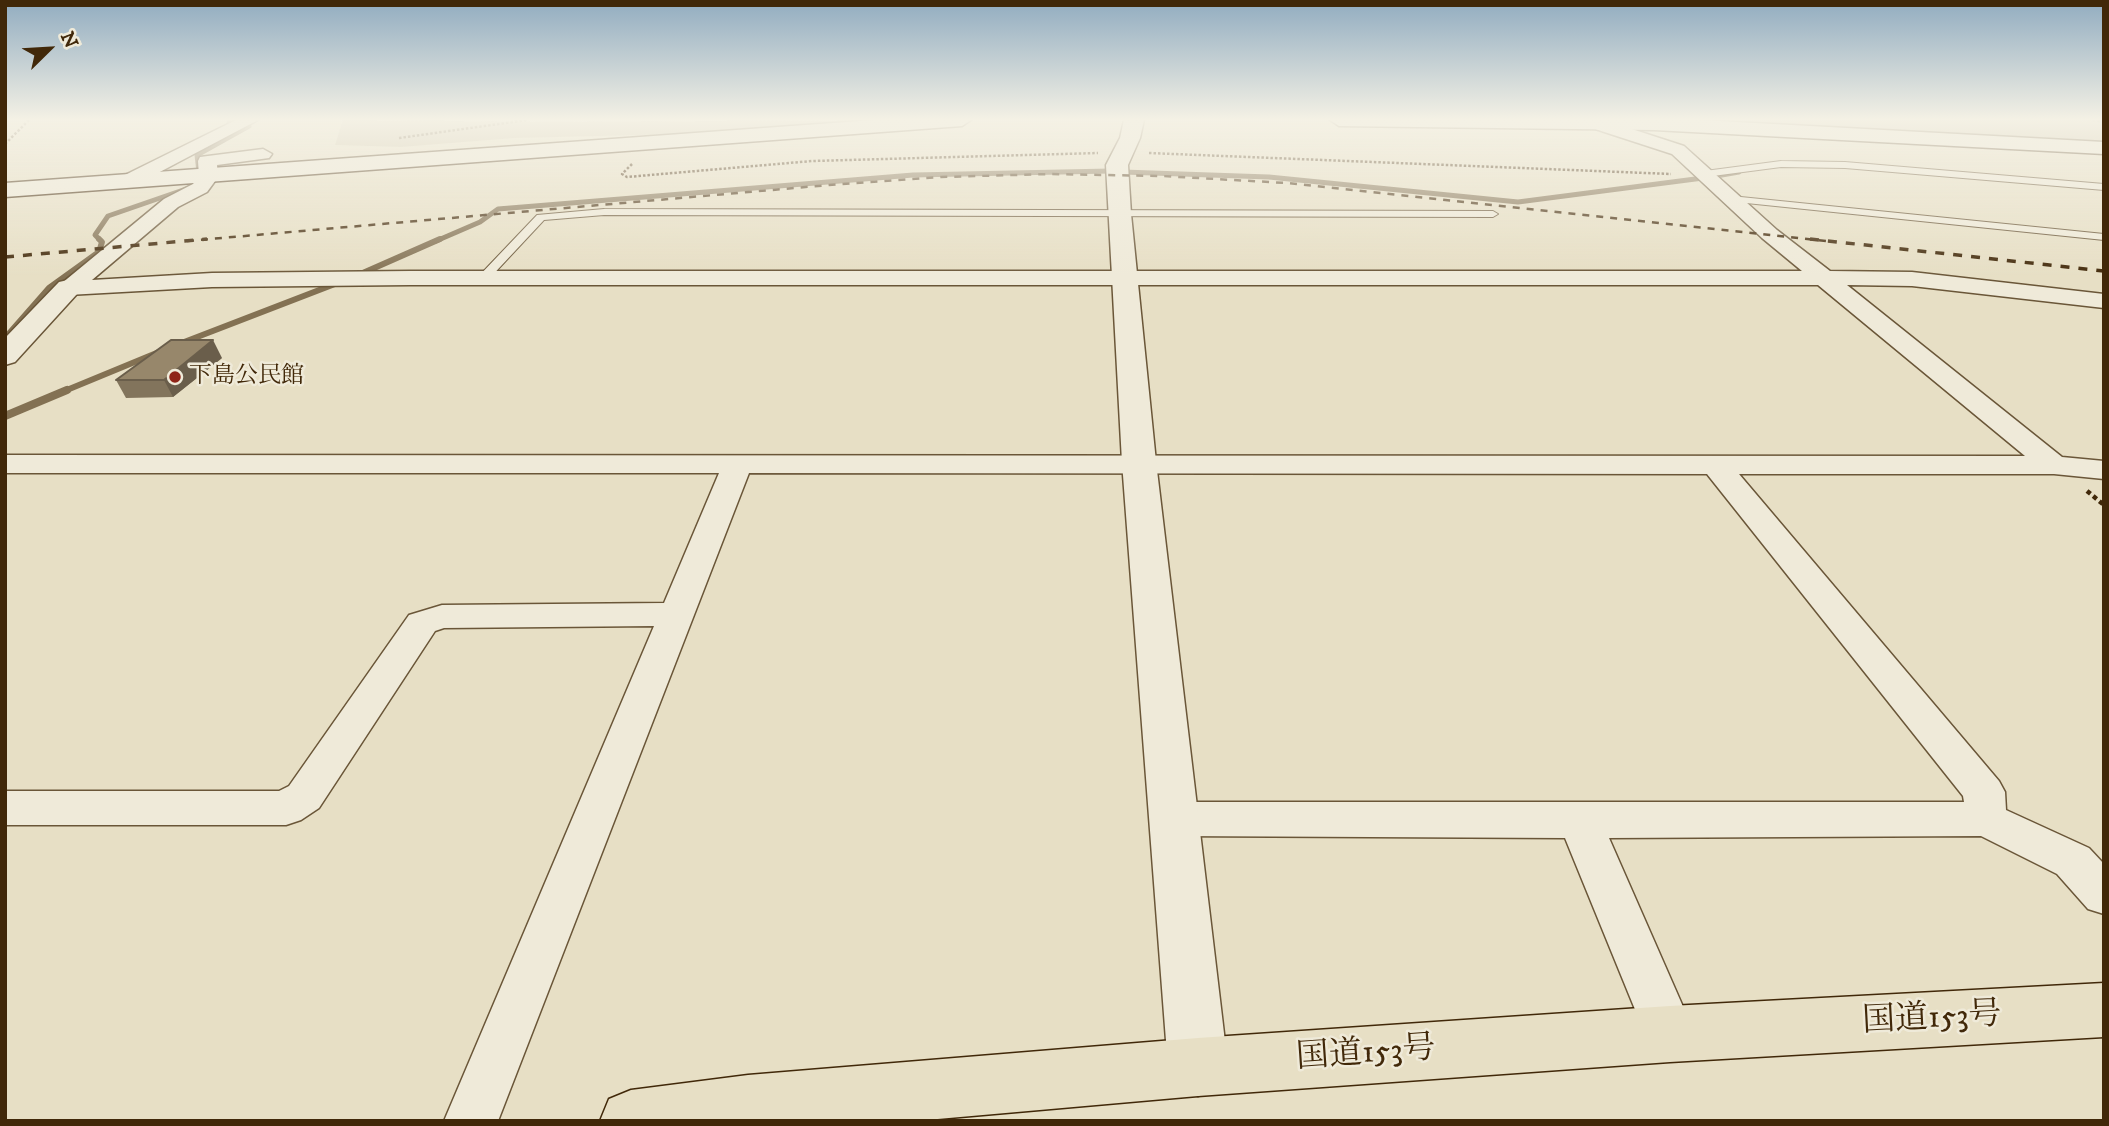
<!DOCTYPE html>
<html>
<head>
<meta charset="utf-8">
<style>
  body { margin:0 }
  #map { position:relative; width:2109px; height:1126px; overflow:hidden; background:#e7dfc5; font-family:"IM FELL DW Pica",serif }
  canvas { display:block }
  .frame { position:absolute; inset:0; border:7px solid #412809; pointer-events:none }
  .north { position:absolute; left:14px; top:14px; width:70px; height:70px; -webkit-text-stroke:5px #efead9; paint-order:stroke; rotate:66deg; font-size:19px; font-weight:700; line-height:28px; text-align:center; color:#412809 }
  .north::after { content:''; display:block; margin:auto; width:24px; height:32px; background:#412809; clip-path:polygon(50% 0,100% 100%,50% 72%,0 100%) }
</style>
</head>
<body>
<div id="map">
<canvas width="2109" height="1126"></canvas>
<div class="frame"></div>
<div class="north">N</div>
</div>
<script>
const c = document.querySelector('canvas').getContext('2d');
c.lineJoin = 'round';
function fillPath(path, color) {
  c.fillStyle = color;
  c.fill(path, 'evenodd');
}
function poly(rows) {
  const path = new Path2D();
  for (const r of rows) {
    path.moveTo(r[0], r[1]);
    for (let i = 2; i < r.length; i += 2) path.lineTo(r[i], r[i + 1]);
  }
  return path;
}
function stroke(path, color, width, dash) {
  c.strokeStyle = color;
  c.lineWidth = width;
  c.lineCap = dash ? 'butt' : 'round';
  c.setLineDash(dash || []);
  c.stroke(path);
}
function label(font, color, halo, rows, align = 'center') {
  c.font = font + ' "IM FELL DW Pica","Noto Serif JP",serif';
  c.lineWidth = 5;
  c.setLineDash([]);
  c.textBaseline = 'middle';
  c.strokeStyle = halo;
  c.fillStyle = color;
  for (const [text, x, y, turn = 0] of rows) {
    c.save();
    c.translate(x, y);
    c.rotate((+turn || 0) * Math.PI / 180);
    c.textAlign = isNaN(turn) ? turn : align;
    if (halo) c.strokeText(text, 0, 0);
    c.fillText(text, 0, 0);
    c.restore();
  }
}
fillPath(poly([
  [343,120,552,122,892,120,682,134,515,138,401,147,335,145],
  [1531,120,2104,120,2104,143]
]), '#cbc0a5');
stroke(poly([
  [199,172,197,155,249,126,229,123,232,120],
  [1123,172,1269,177,1518,202,1703,178],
  [1716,176,1739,172],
  [101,241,95,235,108,216,186,189],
  [436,241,480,222,498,209,913,175,1110,171]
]), '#837153', 5);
stroke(poly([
  [356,276,440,239],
  [6,337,49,288,99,252,102,242,99,239],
  [179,344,340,282],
  [62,392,159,352]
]), '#837153', 6);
stroke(poly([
  [5,416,67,390]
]), '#837153', 8);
const service = poly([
  [1781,161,1845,162,2104,184,2104,190,1845,168,1781,167,1705,177,1700,174,1705,171,1781,161],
  [1731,196,2104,234,2104,240,1727,201,1727,197,1731,196],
  [604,209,1493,211,1498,214,1493,217,604,215,544,220,487,281,477,278,537,215,604,209]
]);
const minor = poly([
  [236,120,258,120,139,183,125,183,122,179,125,175,236,120],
  [1588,120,1604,120,1684,146,1777,230,1830,271,1912,272,2104,294,2104,308,1912,286,1847,285,2062,457,2104,461,2104,479,2054,474,1739,474,1999,781,2005,792,2006,810,2089,848,2104,864,2104,914,2088,909,2057,874,1981,836,1609,838,1695,1034,1688,1051,1670,1058,1652,1051,1565,838,1174,836,1159,831,1153,819,1159,807,1174,802,1964,802,1963,796,1707,474,749,473,498,1121,444,1121,654,626,444,628,435,631,319,808,301,820,286,825,5,825,5,791,279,791,289,786,409,615,442,605,664,603,719,473,5,473,5,455,2025,456,1818,285,410,285,212,287,68,295,60,293,56,288,164,199,193,184,199,176,198,161,200,157,263,149,272,154,269,158,217,165,218,177,207,192,178,207,92,280,212,273,410,271,1802,271,1762,238,1672,154,1589,127,1588,120]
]);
const tertiary = poly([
  [1124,120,1144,120,1140,138,1128,165,1131,214,1156,462,1228,1067,1219,1087,1198,1096,1177,1087,1168,1067,1122,462,1106,165,1120,138,1124,120],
  [68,280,77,282,81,288,77,294,15,362,5,365,5,338,59,282,68,280]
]);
const secondary = poly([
  [874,120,971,120,962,126,5,197,5,183,874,120],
  [1330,120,1700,120,2104,142,2104,154,1654,130,1339,126,1330,120]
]);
const trunk = poly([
  [2104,983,2104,1037,1670,1062,1198,1096,915,1121,600,1121,609,1099,631,1090,748,1075,1198,1038,1670,1006,2104,983]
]);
stroke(service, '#6a5638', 2);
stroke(minor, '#6a5638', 3);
stroke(tertiary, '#6a5638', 3);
stroke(secondary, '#412809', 3);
stroke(trunk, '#412809', 3);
stroke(poly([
  [2093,120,2104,122],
  [399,138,527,120],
  [5,144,29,120],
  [1149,153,1671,174],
  [632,164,622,174,627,177,812,161,1098,153]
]), '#412809', 2.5, [2.5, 2]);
stroke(poly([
  [2087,491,2104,505]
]), '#412809', 4.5, [4.5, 3.5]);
fillPath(service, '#efead9');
fillPath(minor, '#efead9');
fillPath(tertiary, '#efead9');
fillPath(secondary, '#efead9');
fillPath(trunk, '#e7dfc5');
stroke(poly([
  [187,241,829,185,941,177,1051,174,1162,176,1287,183,1826,241]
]), '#412809', 2.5, [7, 7]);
stroke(poly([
  [1810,239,2104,271],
  [5,257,207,239]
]), '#412809', 3.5, [9, 9]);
fillPath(poly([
  [222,358,173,397,126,398,116,380]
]), '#82745c');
fillPath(poly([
  [213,340,222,358,173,397,164,380]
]), '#6a5e4b');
const building = poly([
  [171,340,213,340,164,380,116,380,171,340]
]);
fillPath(building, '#97876b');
stroke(building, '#6a5e4b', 2);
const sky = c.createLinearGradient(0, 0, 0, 278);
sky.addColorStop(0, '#91acc0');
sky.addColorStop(0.43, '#f4f1e5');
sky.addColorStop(1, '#f4f1e500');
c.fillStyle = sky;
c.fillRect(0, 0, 2109, 278);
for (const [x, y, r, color] of [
  [175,377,7,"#8f2418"]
]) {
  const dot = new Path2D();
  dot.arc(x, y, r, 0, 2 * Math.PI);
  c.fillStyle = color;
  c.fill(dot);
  stroke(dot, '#efead9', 2.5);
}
label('23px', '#412809', '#efead9', [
  ["下島公民館",189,377]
], 'left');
label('33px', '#412809', '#efead9', [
  ["国道153号",1932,1020,-3],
  ["国道153号",1366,1055,-4]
]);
</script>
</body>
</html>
